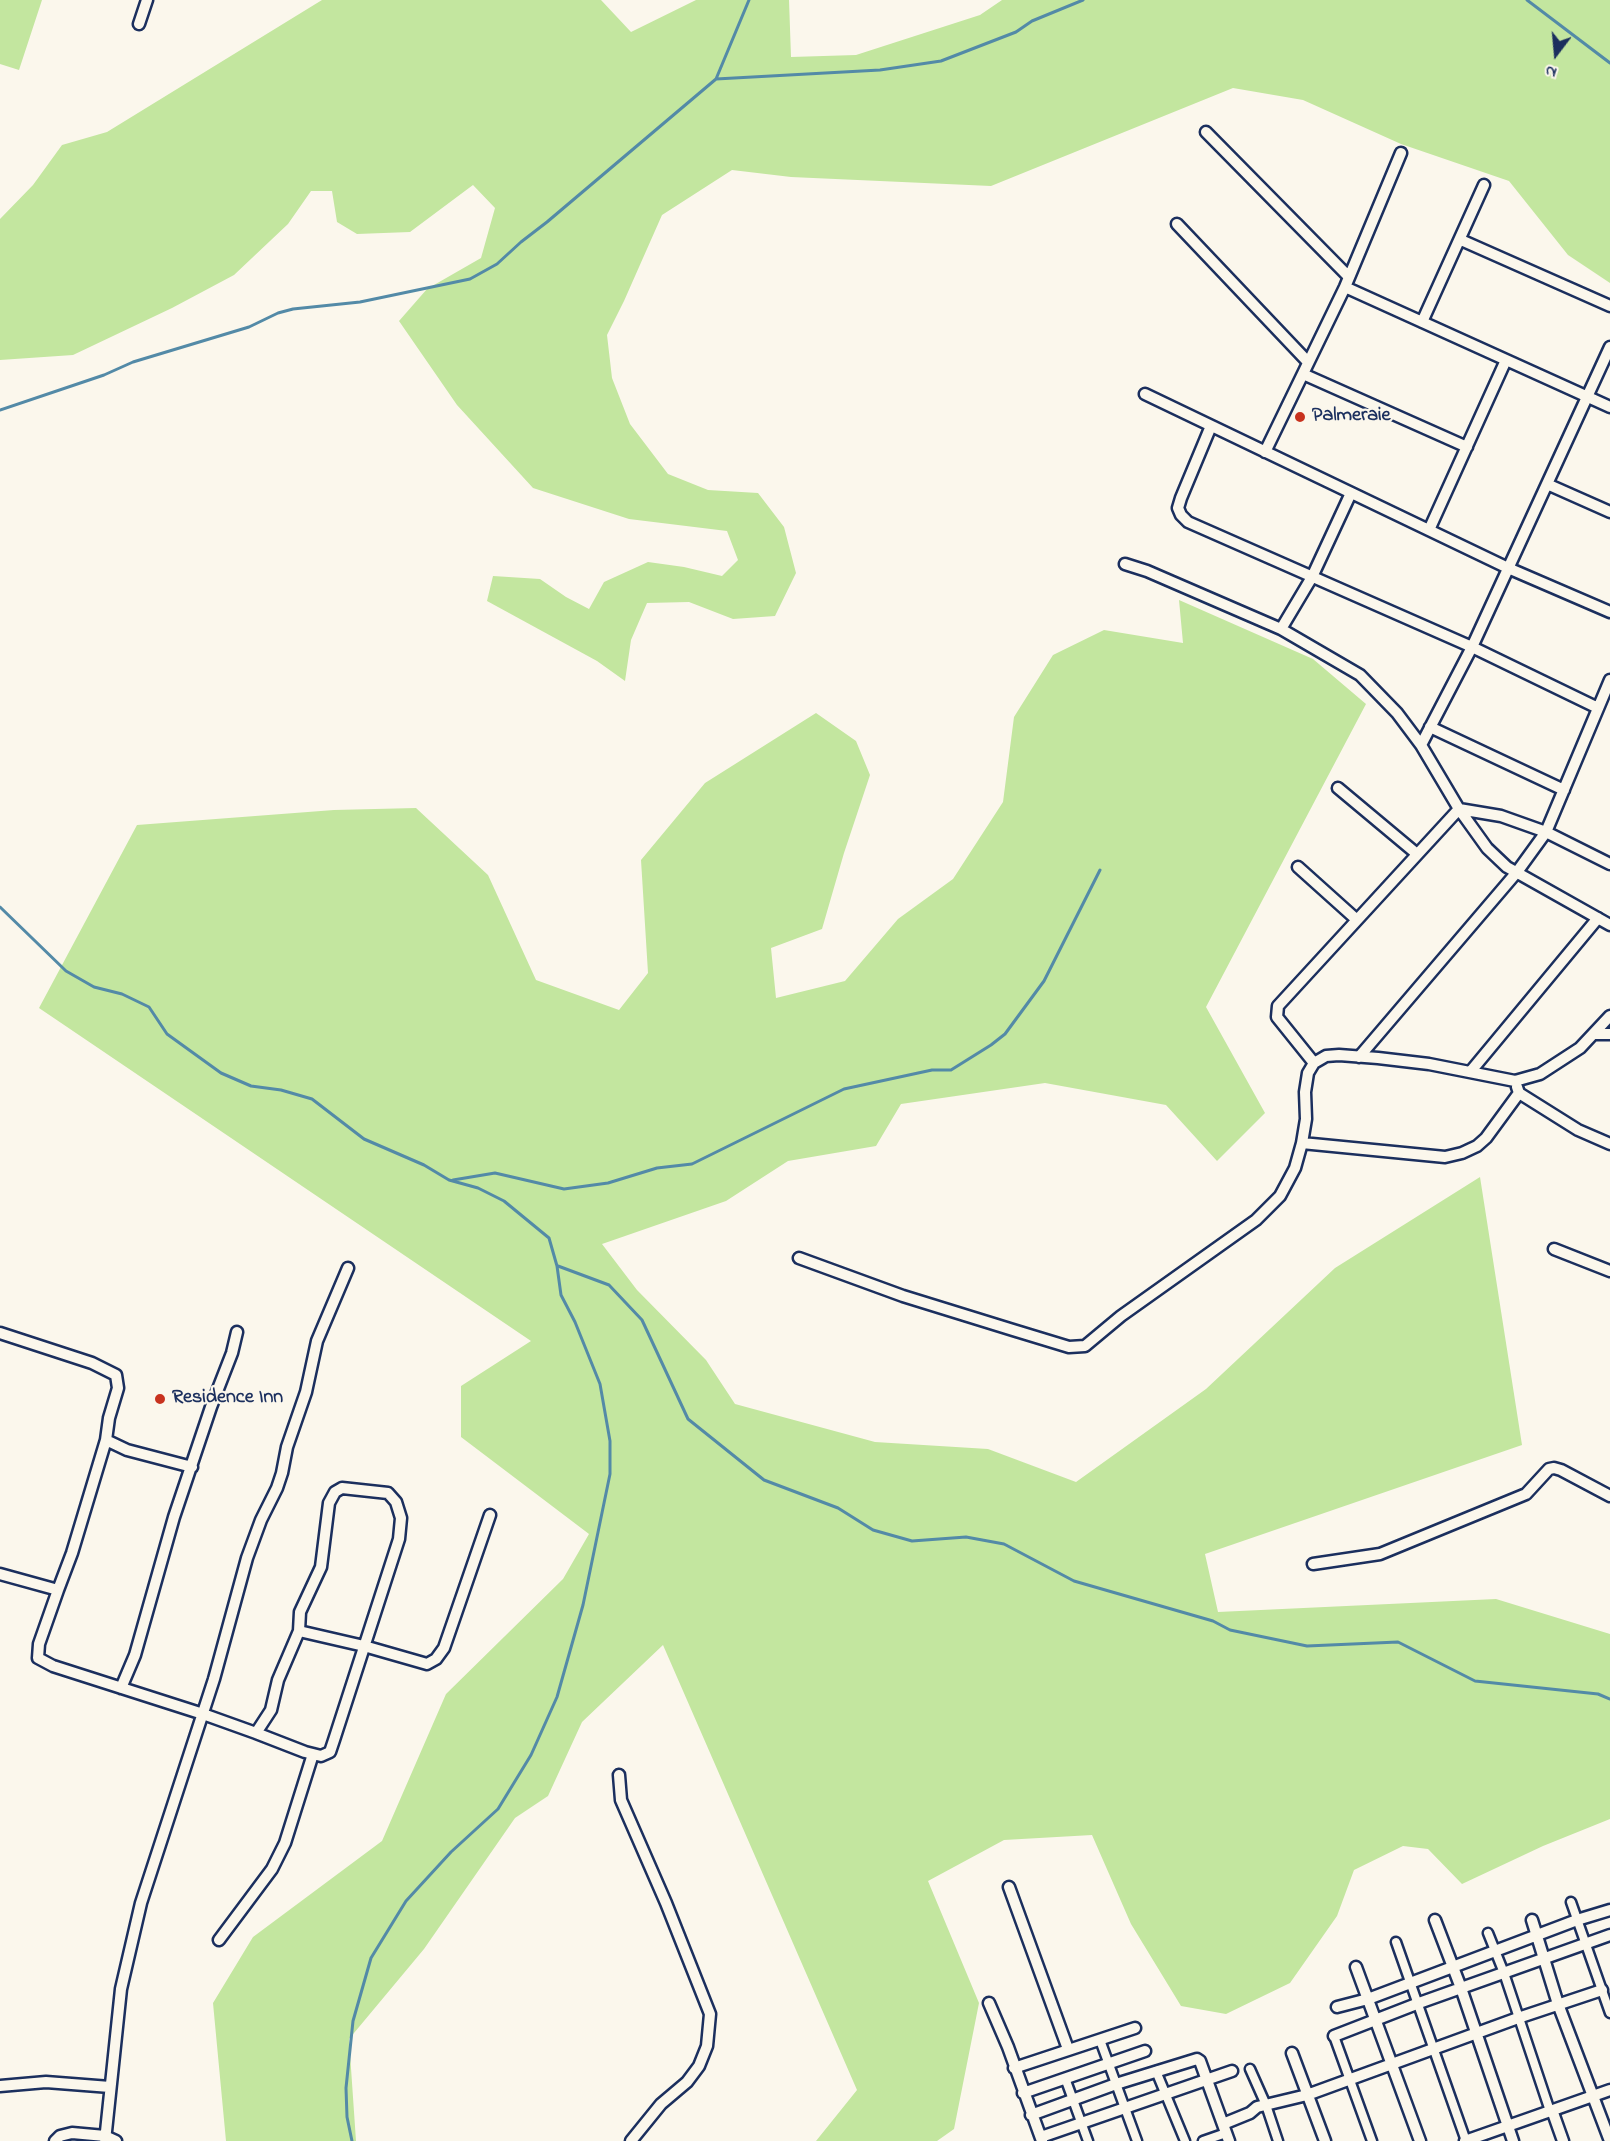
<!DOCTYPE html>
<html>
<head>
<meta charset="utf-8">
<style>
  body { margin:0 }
  #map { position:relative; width:1610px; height:2141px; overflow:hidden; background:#fbf7ec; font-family:"Indie Flower",sans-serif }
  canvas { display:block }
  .north { position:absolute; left:1526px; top:24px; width:60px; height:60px; -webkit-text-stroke:4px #fbf7ec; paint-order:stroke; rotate:196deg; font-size:16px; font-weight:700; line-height:24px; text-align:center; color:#1b2f5e }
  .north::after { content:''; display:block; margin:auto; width:21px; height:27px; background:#1b2f5e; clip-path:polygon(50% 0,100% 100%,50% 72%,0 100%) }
</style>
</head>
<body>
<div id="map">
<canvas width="1610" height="2141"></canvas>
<div class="north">N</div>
</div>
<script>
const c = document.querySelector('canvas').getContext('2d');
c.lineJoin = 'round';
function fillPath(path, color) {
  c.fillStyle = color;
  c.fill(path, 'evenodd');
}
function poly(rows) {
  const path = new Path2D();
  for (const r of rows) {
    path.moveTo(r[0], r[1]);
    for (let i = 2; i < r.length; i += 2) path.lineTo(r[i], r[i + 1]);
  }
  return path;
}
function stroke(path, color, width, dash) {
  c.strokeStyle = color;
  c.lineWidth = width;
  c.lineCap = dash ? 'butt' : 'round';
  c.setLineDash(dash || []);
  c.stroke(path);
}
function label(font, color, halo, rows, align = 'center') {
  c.font = font + ' "Indie Flower",sans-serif';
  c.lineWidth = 4.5;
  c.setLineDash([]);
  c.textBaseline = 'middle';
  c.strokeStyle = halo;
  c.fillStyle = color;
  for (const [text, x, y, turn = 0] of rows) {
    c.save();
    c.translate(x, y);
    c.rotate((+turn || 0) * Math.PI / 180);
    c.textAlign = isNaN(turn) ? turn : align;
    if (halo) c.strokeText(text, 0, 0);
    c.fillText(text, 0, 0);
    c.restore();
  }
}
fillPath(poly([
  [0,0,42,0,19,70,0,64],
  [322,0,601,0,631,32,696,0,789,0,791,57,856,55,980,15,1002,0,1610,0,1610,283,1568,255,1509,181,1401,144,1303,100,1233,88,991,186,791,177,732,170,662,215,624,301,607,335,612,378,630,424,668,474,708,490,758,493,784,527,796,573,775,616,733,619,689,602,647,603,631,640,625,681,597,661,487,601,493,576,540,579,566,597,589,609,604,582,648,562,684,567,722,576,738,560,727,531,629,519,533,488,457,405,399,321,427,289,481,258,495,208,473,185,410,232,357,234,337,222,332,191,311,191,288,224,234,275,172,308,73,355,0,360,0,219,33,185,62,145,107,132],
  [1179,600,1313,659,1366,704,1206,1007,1265,1113,1217,1161,1166,1105,1045,1083,901,1104,876,1146,788,1161,726,1201,602,1244,637,1290,706,1360,735,1404,875,1442,988,1449,1076,1482,1206,1389,1335,1268,1480,1177,1522,1445,1205,1554,1218,1612,1496,1599,1610,1634,1610,1819,1543,1846,1462,1884,1428,1849,1403,1846,1354,1870,1337,1916,1290,1983,1226,2014,1181,2006,1131,1924,1092,1835,1004,1840,928,1881,979,2003,954,2129,937,2141,816,2141,857,2090,663,1645,582,1722,548,1796,515,1818,424,1949,349,2039,356,2141,226,2141,213,2003,253,1937,382,1841,446,1694,563,1579,589,1534,461,1437,461,1386,531,1341,39,1008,137,825,334,810,416,808,488,875,536,980,619,1010,648,973,641,860,705,783,816,713,856,741,870,775,844,853,822,929,771,948,776,998,845,981,898,919,953,879,1003,802,1014,717,1053,655,1104,630,1183,643]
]), '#c3e69f');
stroke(poly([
  [1527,0,1610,63],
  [716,79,749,0],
  [0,410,104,375,133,362,249,327,278,313,293,309,360,302,470,279,497,264,521,242,547,222,716,79,880,70,941,61,1016,32,1032,21,1083,0],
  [0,907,66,971,94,987,122,994,149,1007,167,1034,221,1073,251,1086,281,1090,312,1099,364,1139,424,1165,449,1180,478,1188,504,1201,549,1238,557,1266,561,1295,575,1322,600,1384,610,1441,610,1474,583,1605,557,1697,531,1755,498,1809,451,1852,406,1901,371,1958,353,2021,346,2088,347,2117,352,2141],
  [453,1180,495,1173,564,1189,608,1183,657,1168,692,1164,844,1089,932,1070,951,1070,991,1045,1005,1034,1044,981,1100,870],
  [558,1266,609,1285,642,1320,688,1419,764,1480,838,1508,873,1530,912,1541,966,1537,1004,1544,1074,1581,1213,1621,1230,1630,1307,1646,1398,1642,1475,1681,1598,1694,1610,1699]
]), '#538aa7', 3);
const pedestrian = poly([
  [1571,1902,1610,2013],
  [1488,1933,1504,1973,1550,2111],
  [1396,1942,1466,2141],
  [1334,2036,1372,2141],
  [1100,2040,1137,2141],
  [1250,2069,1266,2105,1278,2141],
  [1156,2071,1185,2141],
  [1065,2078,1088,2141],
  [1203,2141,1226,2133]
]);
const minor = poly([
  [139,24,147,0],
  [1206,132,1349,277],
  [1177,224,1308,362],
  [1461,240,1610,306],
  [1345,287,1610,407],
  [1422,322,1484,185],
  [1303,374,1467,447],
  [1145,394,1508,568,1610,612],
  [1211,426,1181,498,1178,508,1181,515,1188,522,1472,647,1598,708],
  [1265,452,1345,287,1401,153],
  [1547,484,1610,512],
  [1429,530,1506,360],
  [1125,564,1147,571,1281,629,1360,675,1397,713,1421,745,1459,809,1487,848,1507,867,1610,925],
  [1281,629,1312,577,1351,493],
  [1430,727,1564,790],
  [1421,745,1472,647,1610,347],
  [1338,788,1417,854],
  [1298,867,1357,920],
  [1594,1034,1610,1034],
  [1359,1057,1517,872,1546,832,1610,680],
  [1314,1063,1277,1017,1278,1006,1459,809,1501,816,1546,832,1610,864],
  [1471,1071,1598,918],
  [1517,1087,1519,1093,1578,1130,1610,1144],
  [1302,1143,1445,1157,1462,1153,1477,1146,1486,1138,1519,1093],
  [1554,1249,1610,1271],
  [799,1258,903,1296,1013,1330,1069,1347,1085,1346,1121,1316,1256,1220,1280,1196,1295,1168,1302,1143,1306,1119,1305,1092,1308,1073,1314,1063,1326,1056,1339,1055,1378,1058,1429,1064,1515,1081,1540,1074,1580,1048,1610,1016],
  [0,1333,92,1363,116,1375,118,1388,109,1418,106,1440,127,1450,192,1467],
  [342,1488,388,1493,396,1502,401,1518,399,1539,334,1740,330,1752,321,1756,305,1752,256,1733,271,1710,278,1680,299,1631,300,1612,321,1567,329,1503,335,1492,342,1488],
  [1313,1564,1380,1554,1526,1494,1549,1469,1554,1468,1561,1470,1610,1496],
  [0,1574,58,1590,39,1644,38,1658,53,1666,203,1714,256,1733],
  [58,1590,72,1553,106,1440],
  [299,1631,364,1646,427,1664,436,1659,444,1648,490,1515],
  [121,1688,135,1655,174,1517,211,1407,232,1353,237,1332],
  [619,1775,621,1800,666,1903,710,2014,707,2046,699,2066,687,2082,661,2104,631,2141],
  [1009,1887,1068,2049],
  [1435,1920,1461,1988,1513,2141],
  [1532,1920,1558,2004,1610,2141],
  [219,1940,272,1869,285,1843,313,1754],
  [1356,1967,1420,2141],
  [989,2003,1008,2047,1042,2141],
  [1337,2007,1368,1999,1577,1920,1610,1910],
  [1334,2036,1419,2003,1610,1935],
  [1292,2053,1325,2141],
  [1014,2068,1135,2028],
  [0,2086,46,2082,110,2087],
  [1023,2093,1145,2051],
  [1552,2110,1563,2141],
  [1031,2115,1116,2084,1197,2059,1200,2061,1229,2141],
  [1223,2124,1250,2113,1257,2107,1307,2095,1518,2018,1602,1990],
  [1041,2137,1232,2071],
  [55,2141,60,2136,72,2133,105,2136,116,2141],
  [105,2141,121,1989,141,1903,214,1679,247,1558,261,1520,277,1488,282,1473,287,1447,306,1392,317,1341,348,1268],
  [1465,2141,1610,2090]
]);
stroke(pedestrian, '#1b2f5e', 13);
stroke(minor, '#1b2f5e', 15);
stroke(pedestrian, '#fbf7ec', 8);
stroke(minor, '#fbf7ec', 10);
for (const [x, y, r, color] of [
  [1300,417,6,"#c8321e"],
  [160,1399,6,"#c8321e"]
]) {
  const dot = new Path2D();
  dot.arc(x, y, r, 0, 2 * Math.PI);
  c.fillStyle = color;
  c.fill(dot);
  stroke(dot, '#fbf7ec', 2);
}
label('bold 20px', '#1b2f5e', '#fbf7ec', [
  ["Palmeraie",1312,417],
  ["Residence Inn",172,1399]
], 'left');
</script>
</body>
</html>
